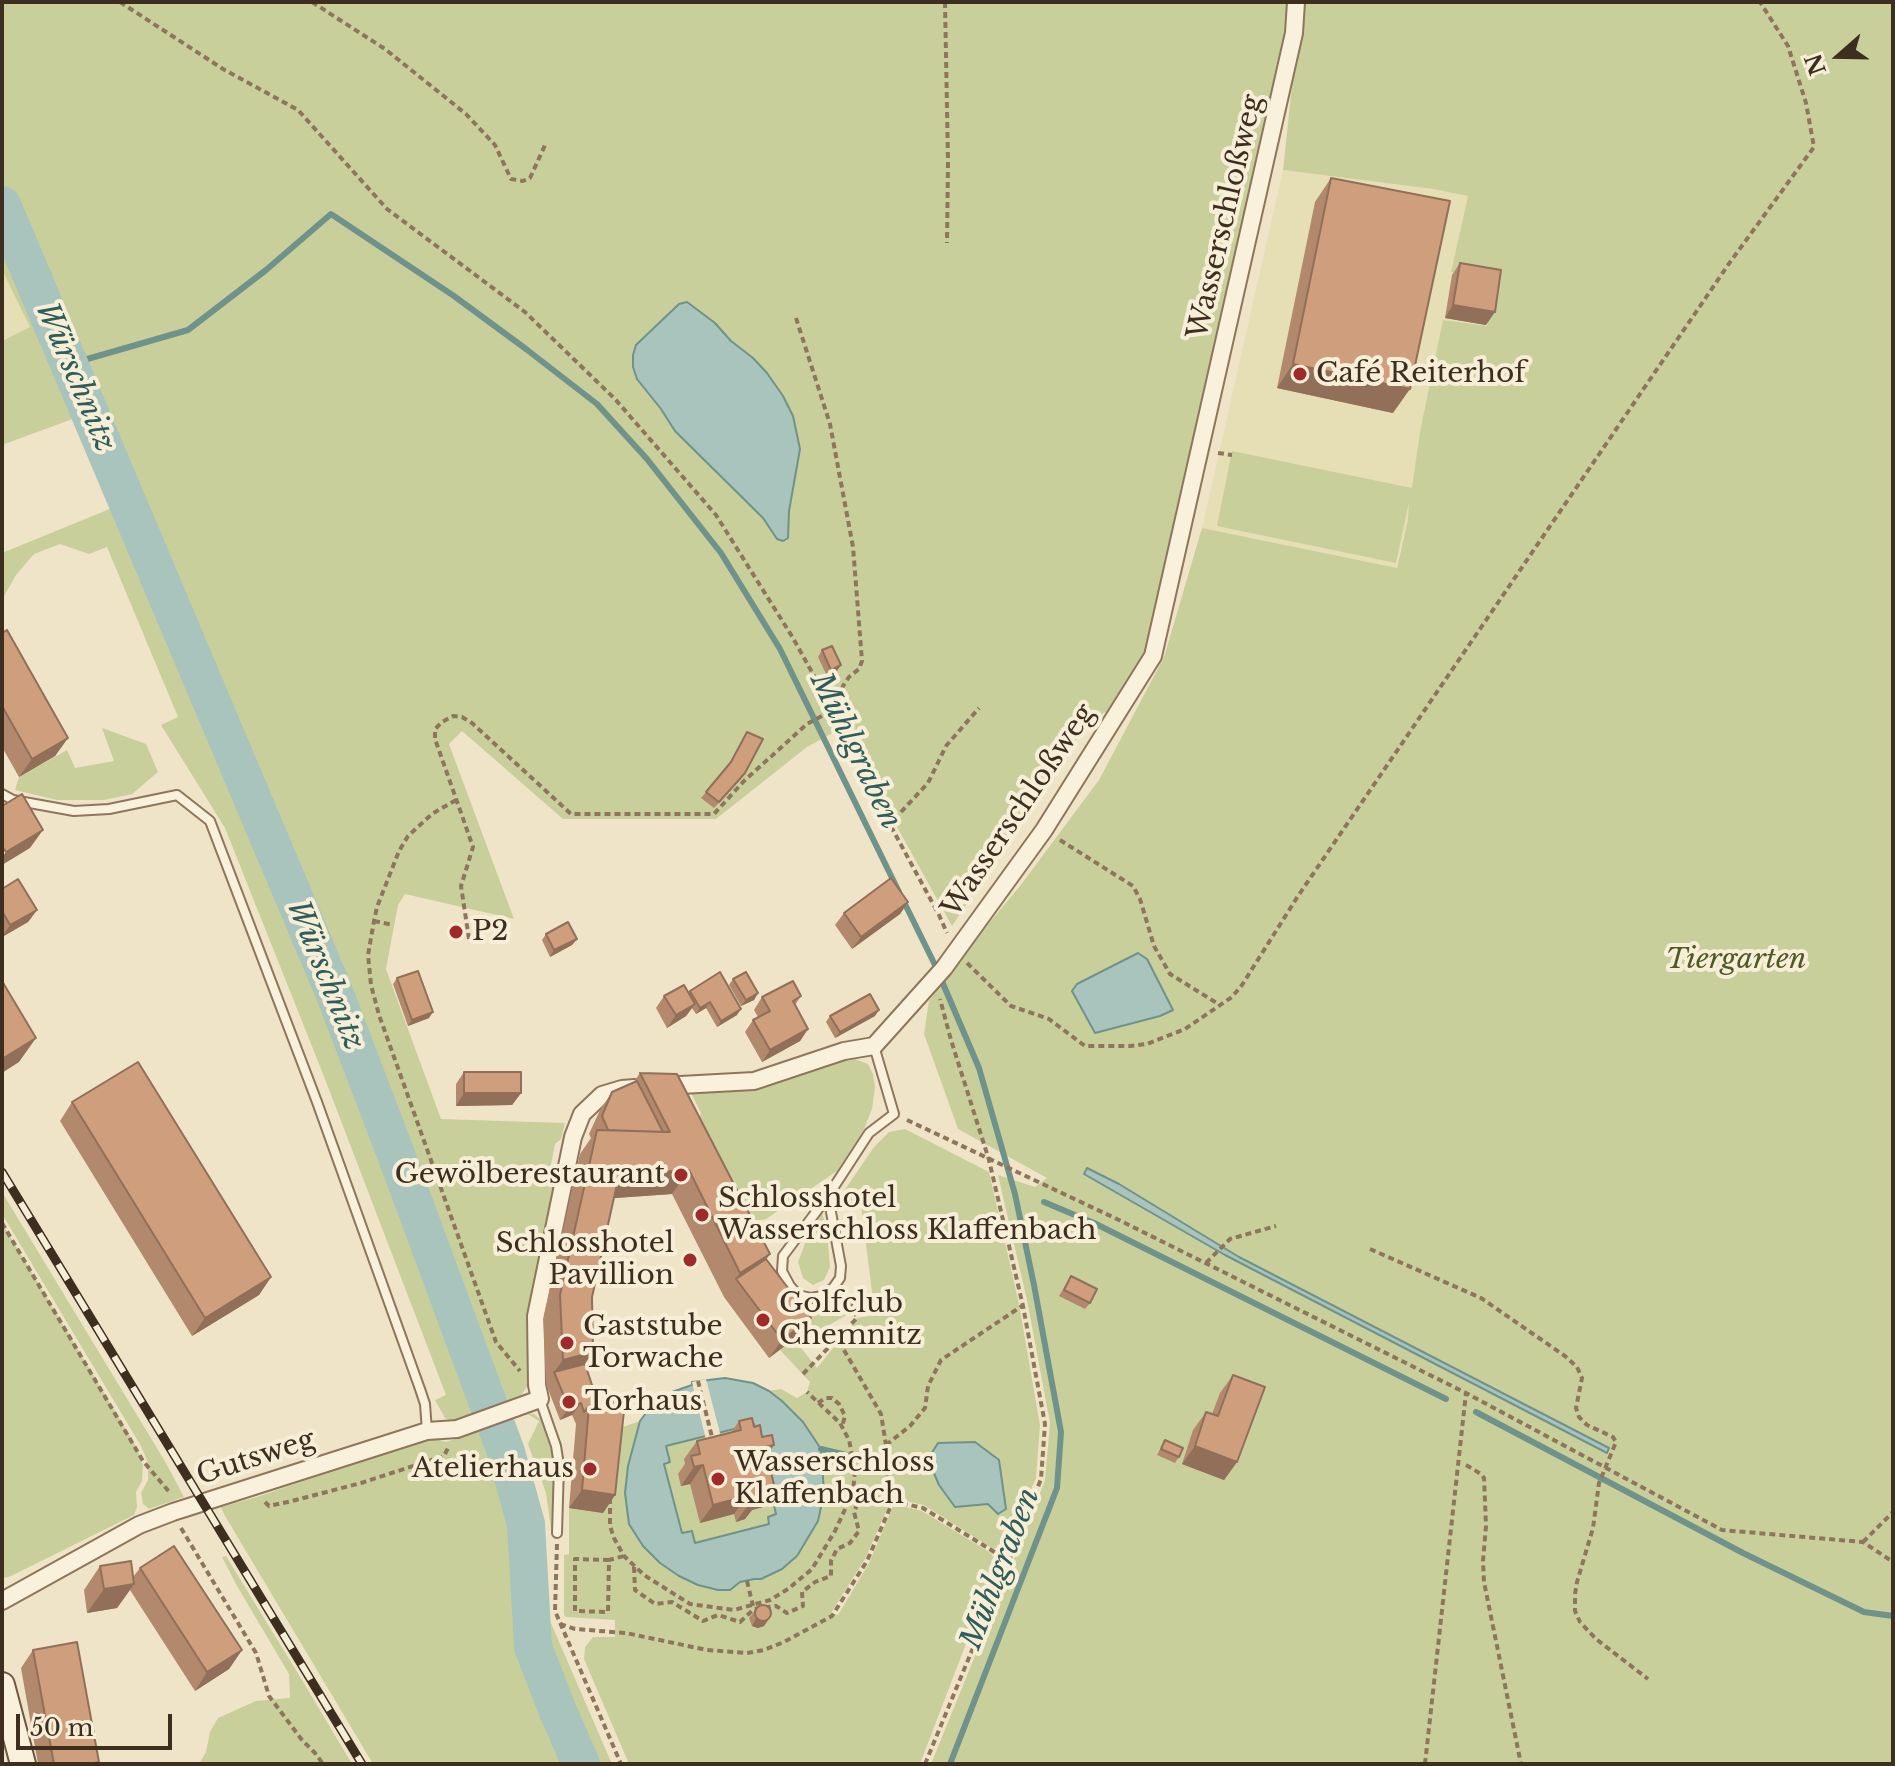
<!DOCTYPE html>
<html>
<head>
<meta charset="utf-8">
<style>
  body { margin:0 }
  #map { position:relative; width:1895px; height:1766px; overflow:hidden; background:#f0e4c8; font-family:"Libre Baskerville",serif }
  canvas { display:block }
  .frame { position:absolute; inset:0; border:4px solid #3d2e20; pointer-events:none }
  .north { position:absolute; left:1799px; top:16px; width:80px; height:80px; -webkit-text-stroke:6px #f7eed8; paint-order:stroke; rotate:250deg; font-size:22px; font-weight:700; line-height:32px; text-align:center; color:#3d2e20 }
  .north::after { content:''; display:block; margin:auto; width:28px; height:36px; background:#3d2e20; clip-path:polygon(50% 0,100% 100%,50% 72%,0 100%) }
  .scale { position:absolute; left:16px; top:1714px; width:156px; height:36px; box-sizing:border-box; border:4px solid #3d2e20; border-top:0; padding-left:10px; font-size:24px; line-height:28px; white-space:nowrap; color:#3d2e20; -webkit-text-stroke:6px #f7eed8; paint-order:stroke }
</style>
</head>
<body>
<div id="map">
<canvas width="1895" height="1766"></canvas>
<div class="frame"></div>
<div class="north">N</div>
<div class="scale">50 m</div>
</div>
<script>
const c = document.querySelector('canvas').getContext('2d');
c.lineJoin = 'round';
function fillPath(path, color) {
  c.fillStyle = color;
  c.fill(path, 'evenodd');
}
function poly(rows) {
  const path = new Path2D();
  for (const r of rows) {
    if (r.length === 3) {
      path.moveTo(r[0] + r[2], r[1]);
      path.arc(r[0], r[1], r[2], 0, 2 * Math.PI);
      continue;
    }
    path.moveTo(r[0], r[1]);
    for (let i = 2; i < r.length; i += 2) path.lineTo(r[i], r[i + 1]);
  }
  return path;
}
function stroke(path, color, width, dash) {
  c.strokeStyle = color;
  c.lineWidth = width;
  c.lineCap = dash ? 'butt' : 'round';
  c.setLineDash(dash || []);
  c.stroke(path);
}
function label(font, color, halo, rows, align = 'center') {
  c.font = font + ' "Libre Baskerville",serif';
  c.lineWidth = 8;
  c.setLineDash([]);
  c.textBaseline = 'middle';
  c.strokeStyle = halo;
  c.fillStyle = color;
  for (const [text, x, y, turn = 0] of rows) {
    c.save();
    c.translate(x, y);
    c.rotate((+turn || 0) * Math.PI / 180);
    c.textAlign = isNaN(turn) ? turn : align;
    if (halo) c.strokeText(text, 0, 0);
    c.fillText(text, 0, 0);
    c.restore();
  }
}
fillPath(poly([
  [1283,170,1433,189,1468,196,1451,272,1496,280,1487,327,1443,320,1408,519,1396,568,1202,528],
  [2,270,30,327,2,341]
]), '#e6deb5');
fillPath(poly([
  [2,2,1293,2,1151,654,1114,709,1091,718,952,926,842,728,807,747,716,819,563,819,462,731,449,744,514,919,405,894,398,905,386,969,441,1119,565,1123,561,1139,555,1144,548,1181,555,1189,527,1318,530,1373,528,1385,520,1397,454,1422,445,1418,435,1400,446,1395,323,1074,225,828,161,725,178,717,107,547,89,554,60,544,34,554,16,575,3,598,2,595,2,553,117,506,78,417,2,445,2,341,30,327,2,270],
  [1301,2,1893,2,1893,1764,931,1764,1012,1565,1045,1480,1050,1423,1027,1300,998,1175,1035,1187,1047,1178,958,1129,924,1034,929,1001,979,935,1020,886,1099,780,1164,657,1202,528,1397,568,1408,519,1409,502,1396,563,1217,526,1232,451,1412,488,1420,432,1443,320,1487,326,1496,280,1451,272,1468,196,1433,189,1283,170],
  [102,728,146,744,158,772,132,794,104,800,57,800,15,790,19,777,67,750,75,768,114,761],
  [841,1058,852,1058,868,1064,873,1074,875,1087,872,1109,864,1129,837,1171,766,1219,743,1223,698,1123,701,1113,691,1093,745,1089],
  [905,1129,989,1172,1019,1304,1040,1425,1036,1478,1007,1546,993,1549,924,1505,892,1498,865,1559,831,1613,838,1615,869,1563,894,1504,922,1511,991,1553,999,1566,972,1628,920,1764,629,1764,584,1659,585,1647,593,1637,615,1637,615,1620,566,1617,564,1615,564,1555,569,1554,569,1508,603,1513,611,1429,617,1429,640,1421,628,1466,660,1563,679,1576,698,1585,740,1582,754,1579,761,1579,797,1556,818,1521,821,1449,803,1422,782,1401,769,1391,781,1389,797,1398,807,1392,810,1382,780,1350,794,1339,817,1368,857,1318,875,1315,861,1206,831,1210,874,1147,889,1132],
  [999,1460,1001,1484,998,1514,988,1504],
  [2,1192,166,1463,184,1497,149,1509,143,1504,141,1493,148,1480,148,1463,141,1446,2,1214],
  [822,1213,827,1230,830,1267,824,1280,813,1285,803,1278,798,1262,806,1241],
  [2,1223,137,1448,143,1466,142,1481,136,1492,137,1507,134,1515,9,1577,2,1578],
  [843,1297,848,1314,816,1333,796,1307,807,1311,816,1312,828,1309],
  [526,1413,534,1414,541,1420,555,1463,551,1529,546,1493,528,1444,539,1421],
  [754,1424,776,1514,769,1524,695,1543,682,1534,664,1464,666,1446],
  [485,1428,510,1522,526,1650,547,1712,569,1764,373,1764,225,1516,221,1507,257,1497,429,1437,446,1442],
  [226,1556,305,1685,352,1764,199,1764,206,1752,210,1732,218,1718,256,1701,290,1698,289,1674,237,1586,222,1557],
  [551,1623,612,1764,589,1764,563,1706,540,1646,539,1624]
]), '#c9cf9b');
const water = poly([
  [687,302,715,323,731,341,753,358,767,373,783,396,793,416,800,449,789,511,788,538,783,541,777,539,763,518,675,431,661,409,637,379,633,367,633,355,636,345,679,304,687,302],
  [1138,953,1147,959,1173,1010,1160,1016,1095,1033,1072,991,1077,984,1138,953],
  [1087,1168,1119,1184,1239,1257,1609,1448,1607,1453,1225,1255,1084,1174,1087,1168],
  [725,1378,753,1383,769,1391,782,1401,803,1422,821,1449,824,1493,818,1521,797,1556,782,1569,761,1579,754,1579,740,1582,730,1590,718,1590,698,1585,679,1576,660,1563,643,1546,629,1524,625,1493,628,1466,640,1421,649,1409,672,1392,692,1385,692,1382,725,1378],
  [754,1424,776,1514,768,1517,769,1524,695,1543,692,1531,682,1533,664,1464,670,1462,666,1446,754,1424],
  [975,1442,999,1460,1006,1509,998,1514,988,1504,955,1507,939,1485,928,1459,938,1443,975,1442]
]);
fillPath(water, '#a9c4bc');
stroke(water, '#6f938a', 2);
fillPath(poly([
  [706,1379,721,1437,706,1440,692,1382]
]), '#f0e4c8');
stroke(poly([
  [70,364,188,330,266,270,331,214,454,296,526,349,597,404,647,459,721,553,780,649,899,892],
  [904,902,935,965,979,1068,1015,1194,1034,1285,1061,1432,1057,1488,950,1764],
  [1044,1202,1094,1223,1446,1399],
  [1476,1412,1743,1553,1864,1612,1893,1616],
  [821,1449,880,1463,921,1458,928,1459]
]), '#6f938a', 6);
stroke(poly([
  [2,205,334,992,397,1157,506,1452,526,1524,533,1647,557,1709,581,1764]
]), '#a9c4bc', 38);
const lane = poly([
  [2,794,13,800,74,811,109,809,177,795,210,821,317,1102,420,1389,425,1404,427,1431],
  [828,1196,841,1266,840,1278,833,1288,822,1296,811,1298,798,1295,790,1286,782,1271,783,1256,828,1196,869,1133,894,1114,874,1046],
  [540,1400,556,1446,559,1465,557,1533]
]);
const street = poly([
  [662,1086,754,1081,844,1051,874,1046,944,968,1044,830,1153,656,1294,33,1296,2],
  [2,1601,139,1525,173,1512,427,1431,457,1429,540,1399,537,1385,536,1316,573,1137,582,1114,602,1095,622,1089,635,1088]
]);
const secondary = poly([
  [2,1685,23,1764]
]);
stroke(lane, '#8d765c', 12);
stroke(street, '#8d765c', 20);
stroke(secondary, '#6f573f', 28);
stroke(poly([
  [120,2,223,69,298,110,387,209,525,312,615,399,716,515,793,638,833,710,887,819,939,915,947,933],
  [312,2,385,49,466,114,495,145,511,179,523,181,530,178,546,143],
  [945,2,948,162,947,243],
  [796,318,830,424,853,547,862,661,859,669,849,677,843,686,836,702],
  [1218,453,1232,455],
  [456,800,432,814,408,836,399,851,377,907,374,921,368,955,371,985,379,1015,496,1342,520,1371],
  [901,812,928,783,946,746,979,708],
  [1060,840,1133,886,1140,899,1154,946,1170,974,1220,1005],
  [374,921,393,925],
  [469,939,461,886,473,847,435,739,435,729,442,722,453,716,462,717,472,723,571,814,714,814,744,781,807,724,833,710],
  [967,963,1011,1006,1049,1019,1085,1046,1131,1046,1147,1044,1185,1029,1232,997,1242,985,1298,896,1728,265,1814,147,1806,103,1788,46,1760,2],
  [907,1120,1119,1220,1466,1393,1722,1530,1863,1542,1893,1562],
  [2,1223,143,1461,171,1494],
  [755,1234,769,1226,781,1237],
  [1370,1249,1481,1298,1565,1356,1577,1367,1582,1378,1576,1408,1579,1417,1587,1425,1613,1437,1616,1442,1599,1483,1593,1528,1577,1582,1575,1594,1575,1611,1580,1622,1596,1639,1648,1679],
  [1206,1263,1230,1239,1276,1226],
  [803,1374,857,1318,845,1291],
  [698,1381,713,1441],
  [818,1403,825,1398,832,1398,839,1404,845,1416,842,1427],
  [886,1445,910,1426,925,1408,928,1386,941,1360,1022,1306],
  [1466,1465,1481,1474,1484,1478,1486,1526,1483,1561,1484,1582,1521,1764],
  [853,1492,923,1508,1009,1561],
  [610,1498,610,1526,614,1538,624,1556,644,1575,690,1604,734,1610,770,1600,788,1589,812,1569,835,1531,853,1492,855,1470,849,1440,840,1423,807,1392],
  [265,1502,269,1506,292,1501,361,1483,444,1456,449,1446],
  [181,1528,256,1653,269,1696,302,1740,315,1753,323,1764],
  [1863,1542,1893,1512],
  [557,1544,555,1611,621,1764],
  [609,1560,575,1559,575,1611,608,1612,609,1560,624,1556],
  [634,1567,635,1590,655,1604,672,1602,703,1621,718,1615,740,1622,754,1609,776,1606,787,1613,803,1606,802,1592,815,1582,831,1576,831,1561,837,1549,850,1543,859,1531,854,1512,862,1493],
  [747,1581,753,1606],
  [560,1624,575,1629,626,1633,707,1650,747,1653,764,1650,784,1642,832,1616,867,1561,893,1501,887,1471,885,1453,886,1445,881,1414,837,1338],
  [925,1764,1009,1561,1041,1479,1045,1424,1023,1306,989,1160,951,1040,940,999],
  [1425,1764,1466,1393]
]), '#8d765c', 4, [6, 4]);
stroke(lane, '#faf1dc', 8);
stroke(street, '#faf1dc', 16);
stroke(secondary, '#faf1dc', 24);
const rail = poly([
  [2,1172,362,1764]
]);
stroke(rail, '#3d2e20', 9);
stroke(rail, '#f7eed8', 6, [18]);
fillPath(poly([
  [1331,178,1393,413,1277,388,1315,202],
  [1460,263,1486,325,1445,318,1452,275],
  [2,633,68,738,55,756,19,777,2,747],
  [822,650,837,671,827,676,818,657],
  [747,732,741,779,714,808,701,798,728,766],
  [2,889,37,910,28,922,2,937],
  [908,902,900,914,852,949,835,925,844,913],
  [546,934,577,939,572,945,550,957,542,940],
  [397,978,429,1018,408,1026,393,984],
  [733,979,758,993,754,1000,741,1006,729,985],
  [690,991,737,1015,717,1027,706,1008,696,1014,692,1008,686,1016,667,1028,656,1008,664,996,688,992],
  [801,996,795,1005,808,1029,800,1041,762,1062,745,1032,753,1020,758,1017,754,1010,762,997],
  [830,1016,875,1016,835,1038,826,1022],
  [464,1072,521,1093,512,1105,456,1106,456,1084],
  [640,1073,770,1254,766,1259,811,1318,798,1336,769,1358,724,1297,672,1194,614,1198,592,1297,593,1352,585,1364,615,1495,603,1513,569,1508,576,1424,572,1415,560,1420,546,1384,543,1319,580,1154,591,1138,589,1134,600,1110,612,1092,633,1083],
  [72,1102,271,1277,259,1295,192,1336,60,1121],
  [1071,1276,1090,1303,1085,1309,1059,1296],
  [1233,1375,1237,1462,1224,1480,1182,1464,1193,1430,1206,1412,1212,1414,1220,1393],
  [739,1421,754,1427,767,1454,763,1507,752,1510,745,1519,736,1522,734,1514,700,1523,690,1484,681,1486,678,1474,685,1464,684,1459,697,1441,731,1433],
  [1165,1440,1179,1457,1175,1463,1157,1455],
  [100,1566,133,1577,140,1568,242,1650,229,1669,195,1691,130,1590,117,1608,87,1613,84,1590],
  [758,1607,768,1620,764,1626,758,1628,752,1626,749,1618],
  [33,1650,99,1762,98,1764,38,1764,21,1668]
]), '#b2896c');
fillPath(poly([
  [1453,305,1495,312,1486,325,1445,318],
  [1293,364,1410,389,1393,413,1277,388],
  [841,665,837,671,827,676,831,670],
  [68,738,55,756,19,777,32,759],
  [43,830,30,848,2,865,2,857,6,852],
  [908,902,900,914,852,949,861,937],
  [37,910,28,922,2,937,10,925],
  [577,939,572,945,550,957,554,950],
  [758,993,754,1000,741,1006,746,1000],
  [710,1002,706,1008,696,1014,700,1008],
  [695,1004,686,1016,667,1028,676,1015],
  [741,1009,737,1015,717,1027,721,1021],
  [879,1010,875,1016,835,1038,840,1032],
  [433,1012,429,1018,408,1026,412,1020],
  [808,1029,800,1041,762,1062,770,1050],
  [36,1038,19,1062,2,1073,2,1059],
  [464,1093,521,1093,512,1105,456,1106],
  [689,1170,672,1194,602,1199,619,1175],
  [770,1254,753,1278,736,1279,740,1273],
  [271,1277,259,1295,192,1336,205,1318],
  [811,1318,798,1336,769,1358,782,1340],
  [593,1352,576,1376,554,1372,563,1360],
  [581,1403,572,1415,560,1420,569,1408],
  [774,1445,761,1463,765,1447],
  [1195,1446,1237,1462,1224,1480,1182,1464],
  [703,1465,690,1484,681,1486,694,1467],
  [775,1489,763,1507,752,1510,745,1519,736,1522,756,1494],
  [582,1490,615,1495,603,1513,569,1508],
  [747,1496,734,1514,700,1523,713,1505],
  [134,1584,117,1608,87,1613,104,1589],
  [756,1619,768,1620,764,1626,758,1628,752,1626],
  [242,1650,229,1669,195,1691,207,1672]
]), '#916f58');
const building = poly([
  [1331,178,1450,201,1410,389,1293,364,1331,178],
  [1460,263,1501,270,1495,312,1453,305,1460,263],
  [7,630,68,738,32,759,2,706,2,633,7,630],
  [832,646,841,665,831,670,822,650,832,646],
  [747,732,763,739,745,773,719,802,706,792,731,762,747,732],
  [22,794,43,830,6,852,2,846,2,806,22,794],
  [891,878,908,902,861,937,844,913,891,878],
  [18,879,37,910,10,925,2,911,2,889,18,879],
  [568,922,577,939,554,950,546,934,568,922],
  [418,971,433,1012,412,1020,397,978,418,971],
  [720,972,741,1009,721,1021,710,1002,700,1008,690,991,720,972],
  [746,972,758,993,746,1000,733,979,746,972],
  [2,981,36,1038,2,1059,2,981],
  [793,981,801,996,793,1001,808,1029,770,1050,753,1020,770,1011,762,997,793,981],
  [684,985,695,1004,676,1015,664,996,684,985],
  [870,994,879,1010,840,1032,830,1016,870,994],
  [138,1062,271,1277,205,1318,72,1102,138,1062],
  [464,1072,521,1072,521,1093,464,1093,464,1072],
  [640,1073,677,1074,770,1254,740,1273,689,1170,619,1175,592,1297,593,1352,563,1360,560,1295,597,1130,670,1132,640,1073],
  [637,1081,663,1132,608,1130,602,1116,612,1092,637,1081],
  [766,1259,811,1318,782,1340,736,1279,766,1259],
  [1071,1276,1097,1289,1090,1303,1064,1290,1071,1276],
  [585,1364,598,1403,589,1406,584,1412,581,1403,569,1408,554,1372,585,1364],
  [1233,1375,1265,1387,1237,1462,1195,1446,1206,1412,1218,1416,1233,1375],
  [619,1395,624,1411,615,1495,582,1490,589,1406,619,1395],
  [752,1418,754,1427,760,1425,762,1437,772,1435,774,1445,765,1447,775,1489,756,1494,758,1501,748,1503,747,1496,713,1505,703,1465,694,1467,691,1456,700,1454,697,1441,741,1430,739,1421,752,1418],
  [1165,1440,1183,1448,1179,1457,1161,1449,1165,1440],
  [174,1546,242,1650,207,1672,140,1568,174,1546],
  [131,1561,134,1584,104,1589,100,1566,131,1561],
  [763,1613,8],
  [77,1642,99,1762,89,1764,54,1764,33,1650,77,1642]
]);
fillPath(building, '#cf9f7d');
stroke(building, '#916f58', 2);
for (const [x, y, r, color] of [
  [1300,374,8,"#9e2a2b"],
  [456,932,8,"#9e2a2b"],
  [681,1175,8,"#9e2a2b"],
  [702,1215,8,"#9e2a2b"],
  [690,1260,8,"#9e2a2b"],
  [763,1320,8,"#9e2a2b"],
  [567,1343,8,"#9e2a2b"],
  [569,1402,8,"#9e2a2b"],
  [590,1469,8,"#9e2a2b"],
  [718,1479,8,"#9e2a2b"]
]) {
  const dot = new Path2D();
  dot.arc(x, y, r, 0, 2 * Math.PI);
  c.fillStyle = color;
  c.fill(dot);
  stroke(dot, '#f7eed8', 3);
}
label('28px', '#3d2e20', '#f7eed8', [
  ["Wasserschloßweg",1226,217,-77],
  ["Wasserschloßweg",1019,811,-56],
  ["Gutsweg",256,1458,-18]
]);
label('28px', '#3d2e20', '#f7eed8', [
  ["Café Reiterhof",1316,374],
  ["P2",472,932],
  ["Gewölberestaurant",665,1175,"right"],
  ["Schlosshotel",718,1199],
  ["Wasserschloss Klaffenbach",718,1231],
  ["Schlosshotel",674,1244,"right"],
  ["Pavillion",674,1276,"right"],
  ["Golfclub",779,1304],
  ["Chemnitz",779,1336],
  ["Gaststube",583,1327],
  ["Torwache",583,1359],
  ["Torhaus",585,1402],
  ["Wasserschloss",734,1463],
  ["Klaffenbach",734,1495],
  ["Atelierhaus",574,1469,"right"]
], 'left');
label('italic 28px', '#4d5a26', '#f7eed8', [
  ["Tiergarten",1736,960]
]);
label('italic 30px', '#2f5d5a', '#f7eed8', [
  ["Würschnitz",75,377,67],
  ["Mühlgraben",855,751,64],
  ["Würschnitz",325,975,68],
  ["Mühlgraben",1001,1569,-69]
]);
</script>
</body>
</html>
